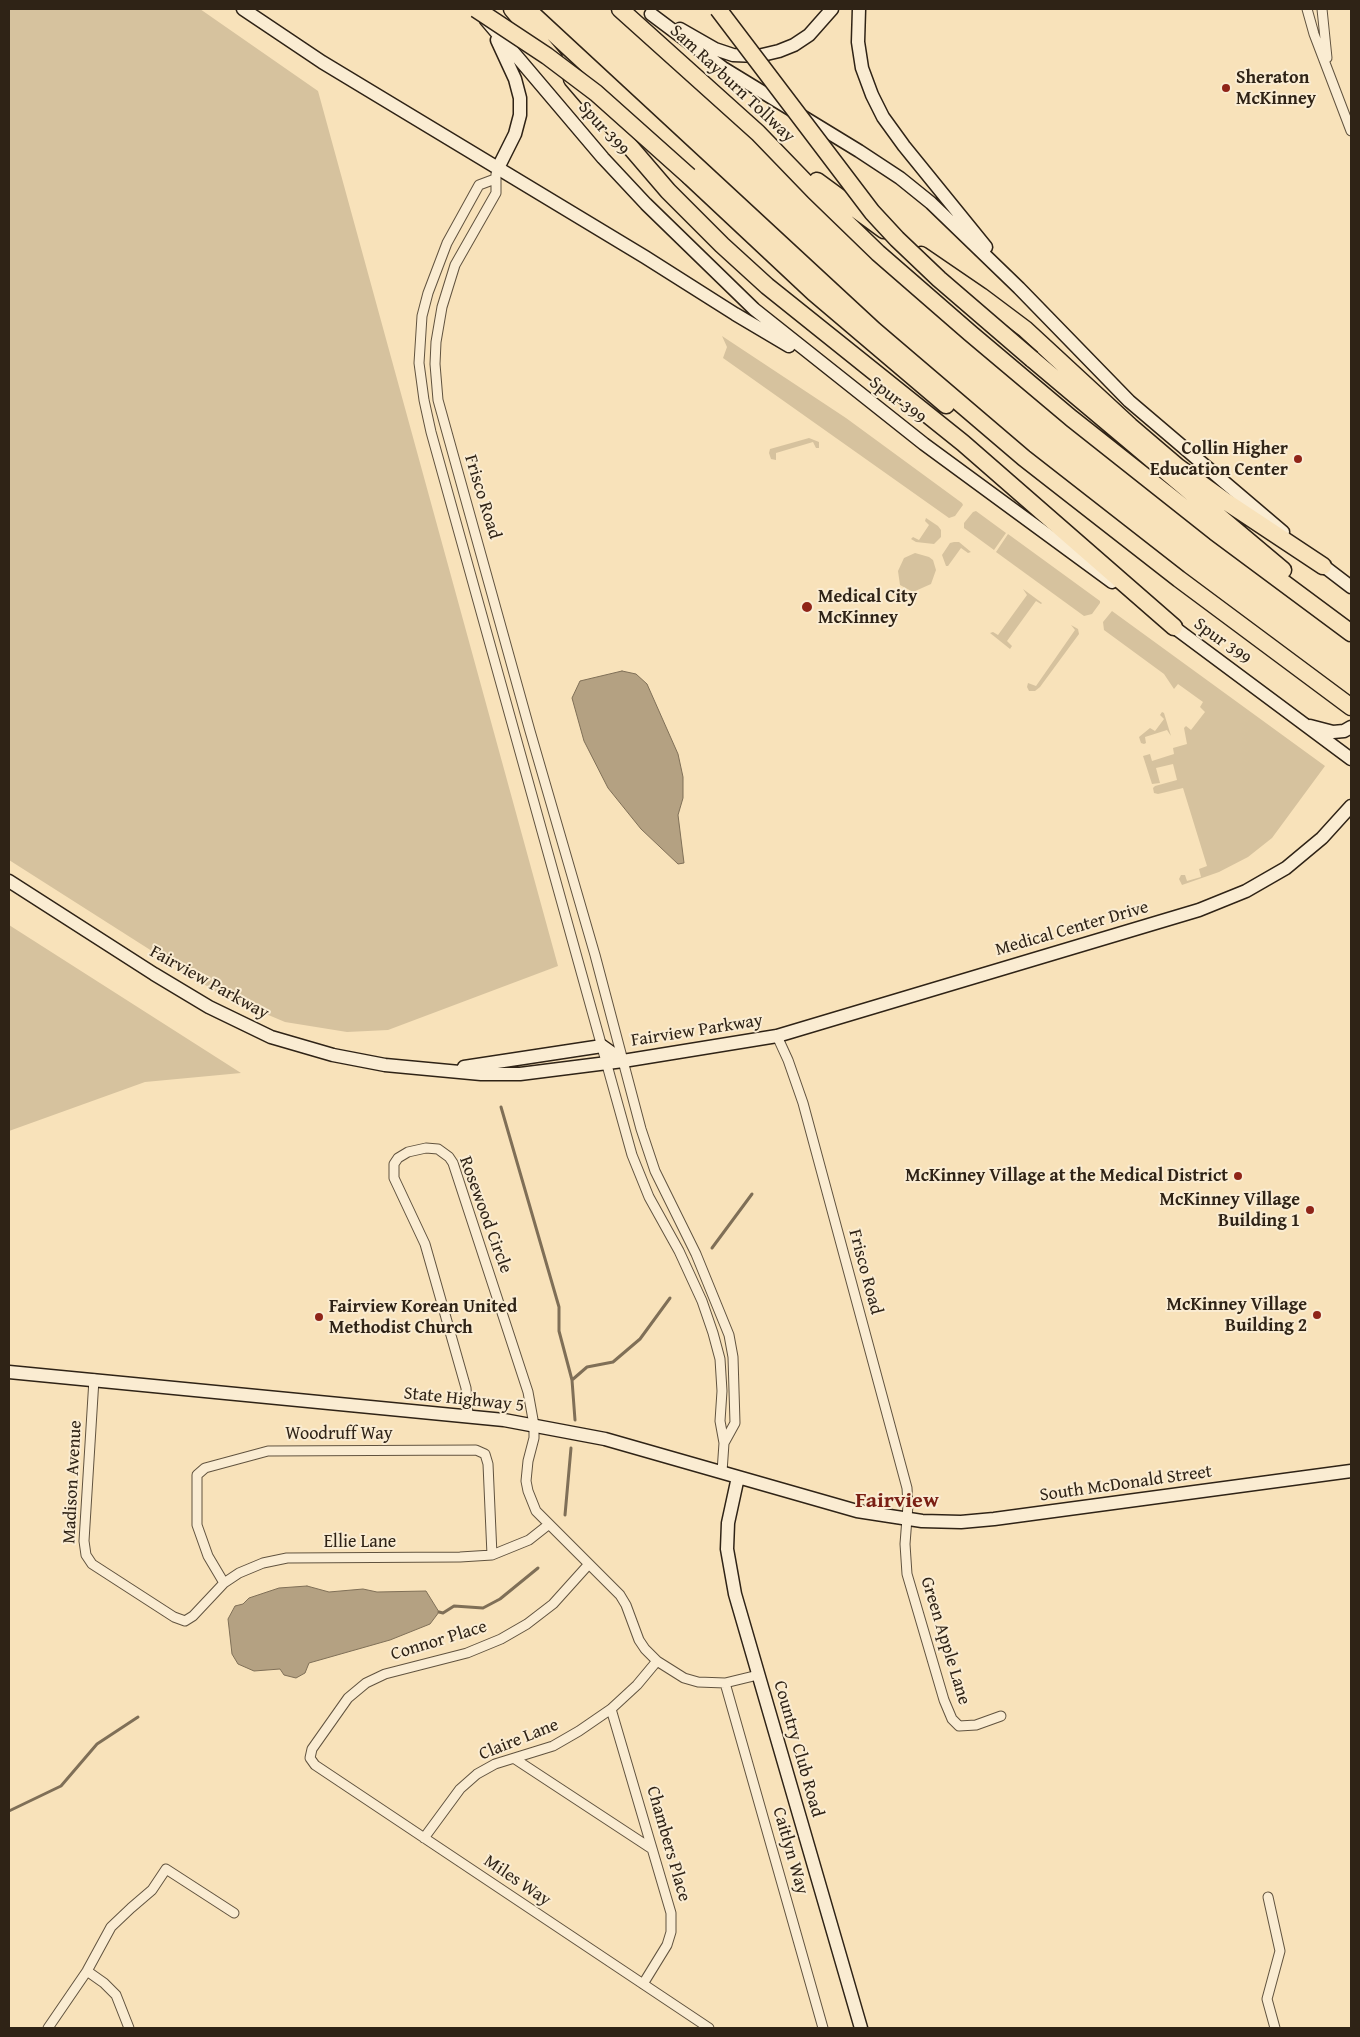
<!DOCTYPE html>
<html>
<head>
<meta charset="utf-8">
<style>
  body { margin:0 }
  #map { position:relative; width:1360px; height:2037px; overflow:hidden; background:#f8e2ba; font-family:"Gentium Book Plus",serif }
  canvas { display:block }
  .frame { position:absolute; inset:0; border:10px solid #2f2316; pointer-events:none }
</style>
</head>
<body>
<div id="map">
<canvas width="1360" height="2037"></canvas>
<div class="frame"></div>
</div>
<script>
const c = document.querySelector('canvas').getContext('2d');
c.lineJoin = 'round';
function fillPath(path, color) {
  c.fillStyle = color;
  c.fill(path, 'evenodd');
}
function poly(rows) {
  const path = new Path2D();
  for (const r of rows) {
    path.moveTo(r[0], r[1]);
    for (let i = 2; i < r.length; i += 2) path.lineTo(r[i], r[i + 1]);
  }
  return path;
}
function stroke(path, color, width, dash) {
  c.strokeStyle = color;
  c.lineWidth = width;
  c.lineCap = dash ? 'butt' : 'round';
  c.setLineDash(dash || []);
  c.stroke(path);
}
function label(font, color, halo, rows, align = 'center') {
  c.font = font + ' "Gentium Book Plus",serif';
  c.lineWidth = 4;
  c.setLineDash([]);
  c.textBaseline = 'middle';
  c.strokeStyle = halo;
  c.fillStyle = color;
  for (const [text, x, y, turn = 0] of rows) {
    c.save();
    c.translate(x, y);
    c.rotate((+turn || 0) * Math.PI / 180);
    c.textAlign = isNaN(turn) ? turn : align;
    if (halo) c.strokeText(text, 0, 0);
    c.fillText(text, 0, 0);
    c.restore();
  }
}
fillPath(poly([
  [9,9,200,9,318,91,558,966,388,1030,347,1032,285,1022,221,995,9,860],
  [722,336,846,418,962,503,963,505,955,516,949,518,723,358,727,347],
  [809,438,819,442,819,448,816,448,813,442,776,453,776,460,771,459,769,453,770,449],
  [976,511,1006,533,994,550,964,528,964,523,973,512],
  [926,518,938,526,941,530,941,537,934,544,916,542,911,539,913,537,919,540,929,525,925,521],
  [1008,534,1100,601,1100,603,1092,614,1084,616,996,552],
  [954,542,959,542,971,552,968,553,961,548,948,566,946,566,942,555,950,543],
  [915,553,929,557,933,560,936,570,931,584,913,592,900,585,898,571,904,558],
  [1023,589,1042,603,1041,604,1036,601,1007,641,1012,646,1010,649,990,633,993,632,998,635,1027,595],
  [1112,611,1325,766,1272,838,1248,857,1219,872,1182,885,1179,879,1181,875,1185,875,1187,881,1201,877,1199,869,1207,866,1183,788,1158,794,1154,793,1153,788,1155,786,1177,780,1173,764,1156,768,1160,783,1152,784,1143,756,1150,754,1152,761,1174,754,1173,748,1187,744,1184,728,1186,726,1191,730,1205,712,1200,707,1203,702,1178,684,1174,689,1164,674,1104,630,1103,622],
  [1071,625,1078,629,1079,634,1040,687,1035,691,1029,691,1027,687,1028,683,1036,686,1075,630],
  [1162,712,1164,713,1171,736,1167,730,1145,737,1146,743,1144,744,1141,743,1139,737,1150,728,1155,731,1164,719,1160,715],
  [9,925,241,1073,145,1082,9,1131]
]), '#d6c29e');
const water = poly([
  [622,671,636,674,647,684,678,754,683,777,683,798,678,815,684,863,678,864,641,829,608,788,584,741,572,698,580,681,622,671],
  [307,1586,329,1592,363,1589,377,1592,426,1591,439,1612,430,1624,390,1640,309,1663,305,1673,296,1678,284,1675,280,1669,254,1671,238,1664,232,1654,228,1619,235,1606,243,1604,249,1598,279,1588,307,1586]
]);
fillPath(water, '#b4a182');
stroke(water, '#7f6f57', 1);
stroke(poly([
  [501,1107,559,1307,559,1331,572,1380],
  [712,1248,752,1194],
  [575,1420,572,1380,587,1367,613,1362,640,1339,670,1298],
  [565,1515,571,1448],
  [439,1612,443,1613,454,1606,483,1608,500,1599,538,1568],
  [9,1811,61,1786,97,1744,138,1717]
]), '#7f6f57', 3);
const street = poly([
  [1307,9,1314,34,1351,131],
  [1322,9,1327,58],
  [496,174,496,193,455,265,442,307,436,342,435,364,438,400,530,731,595,955,641,1129,655,1171,696,1254,729,1335,733,1357,735,1423,724,1443],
  [495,179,479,185,447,243,428,293,422,316,419,363,424,400,431,432,632,1155,649,1197,679,1251,702,1301,713,1333,720,1359,722,1391,720,1421,724,1443,722,1472],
  [777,1036,788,1060,803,1103,907,1488,908,1505,905,1544,907,1574,944,1700,952,1719,959,1726,976,1725,1001,1716],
  [94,1379,84,1541,86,1555,92,1564,174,1617,185,1621,193,1616,224,1583,239,1573,263,1563,287,1558,460,1557,492,1555,529,1540,548,1525],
  [468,1415,466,1388,425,1244,394,1178,394,1164,398,1158,408,1152,426,1148,438,1149,449,1157,453,1163,528,1392,534,1425,534,1438,528,1461,526,1481,528,1491,536,1511,620,1595,626,1605,639,1640,645,1649,657,1661,684,1678,698,1682,725,1683,758,1675],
  [589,1564,553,1604,527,1624,501,1639,467,1653,385,1674,366,1683,348,1698,312,1749,310,1758,315,1765,709,2028],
  [224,1583,208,1556,197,1525,197,1475,205,1468,268,1451,476,1450,485,1454,488,1464,492,1555],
  [725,1683,823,2028],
  [611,1709,671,1913,671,1932,667,1945,643,1984],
  [515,1759,652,1849],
  [424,1838,460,1789,477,1774,495,1764,553,1746,579,1731,611,1709,637,1685,657,1661],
  [1268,1897,1280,1951,1267,1999,1275,2028],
  [87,1971,104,1983,116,1995,129,2028],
  [48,2028,87,1971,111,1927,131,1908,152,1890,166,1869,234,1913]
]);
const secondary = poly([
  [243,9,322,62,645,257,735,314,789,346],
  [859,9,858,42,862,68,872,95,883,117,904,146,986,247],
  [651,14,723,68,859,151,900,178,931,203,1019,288,1129,401,1283,532],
  [486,20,603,158,646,204,754,309,924,444,1112,582],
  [680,29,715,49,733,55,758,56,779,51,794,45,809,35,832,9],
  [497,40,515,79,520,98,520,115,515,134,498,168],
  [1317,561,1351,587],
  [1167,622,1351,759],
  [1310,726,1333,732,1344,731,1351,727],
  [9,881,154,974,209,1007,271,1037,333,1055,385,1065,481,1074,520,1074,623,1061,777,1036,1199,910,1246,891,1286,868,1322,838,1351,806],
  [464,1067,602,1046,623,1061],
  [9,1372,504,1420,605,1439,857,1511,922,1521,961,1522,994,1519,1351,1471],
  [738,1477,728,1523,727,1549,735,1594,861,2028]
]);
const highway = poly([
  [512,9,554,59],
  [527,9,874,330,1024,458,1179,579,1351,707],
  [620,9,758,133,814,191,878,253,970,333,1071,418,1215,532,1351,633],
  [572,79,668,191,722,245,767,286,963,443,1174,627],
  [689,176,814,293,946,405],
  [817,181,884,230],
  [921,255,981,296,1025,329,1130,426,1178,467,1225,501,1323,566],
  [1032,359,1283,570]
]);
stroke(street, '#61533f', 11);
stroke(secondary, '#2f2316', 15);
stroke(highway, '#2f2316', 19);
stroke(street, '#faecd2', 9);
stroke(secondary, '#faecd2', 12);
stroke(highway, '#f8e2ba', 16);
const highwayBridge = poly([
  [476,9,547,56,596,93,689,176],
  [718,9,872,212,897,239,939,279,1032,359]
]);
stroke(highwayBridge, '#2f2316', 19, []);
stroke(highwayBridge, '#f8e2ba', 16);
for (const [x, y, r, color] of [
  [1226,88,5,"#8f2418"],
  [1298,459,5,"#8f2418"],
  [807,607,6,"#8f2418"],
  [1238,1176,5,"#8f2418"],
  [1310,1210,5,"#8f2418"],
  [1317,1315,5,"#8f2418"],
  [319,1317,5,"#8f2418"]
]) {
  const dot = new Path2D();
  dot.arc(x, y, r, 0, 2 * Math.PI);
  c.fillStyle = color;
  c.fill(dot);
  stroke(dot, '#faecd2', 2);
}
label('bold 18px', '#2f2316', '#faecd2', [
  ["Sheraton",1236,78,"left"],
  ["McKinney",1236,99,"left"],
  ["Collin Higher",1288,449],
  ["Education Center",1288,470],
  ["Medical City",818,597,"left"],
  ["McKinney",818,618,"left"],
  ["McKinney Village at the Medical District",1228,1176],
  ["McKinney Village",1300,1200],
  ["Building 1",1300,1221],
  ["McKinney Village",1307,1305],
  ["Building 2",1307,1326],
  ["Fairview Korean United",329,1307,"left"],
  ["Methodist Church",329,1328,"left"]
], 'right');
label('18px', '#2f2316', '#faecd2', [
  ["Sam Rayburn Tollway",732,84,43],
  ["Spur 399",603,129,49],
  ["Spur 399",897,401,38],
  ["Frisco Road",482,497,73],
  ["Spur 399",1222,642,37],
  ["Medical Center Drive",1072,929,-16],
  ["Fairview Parkway",209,983,29],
  ["Fairview Parkway",697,1031,-9],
  ["Rosewood Circle",485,1215,70],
  ["Frisco Road",865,1272,75],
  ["State Highway 5",464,1400,6],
  ["Woodruff Way",339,1434],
  ["Madison Avenue",73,1482,-87],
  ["South McDonald Street",1126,1484,-8],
  ["Ellie Lane",360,1542],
  ["Connor Place",439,1641,-17],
  ["Green Apple Lane",945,1641,73],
  ["Claire Lane",519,1740,-22],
  ["Country Club Road",798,1749,74],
  ["Chambers Place",668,1844,74],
  ["Caitlyn Way",790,1851,74],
  ["Miles Way",517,1881,34]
]);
label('bold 22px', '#7a1f14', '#faecd2', [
  ["Fairview",897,1501]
]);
</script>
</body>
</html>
